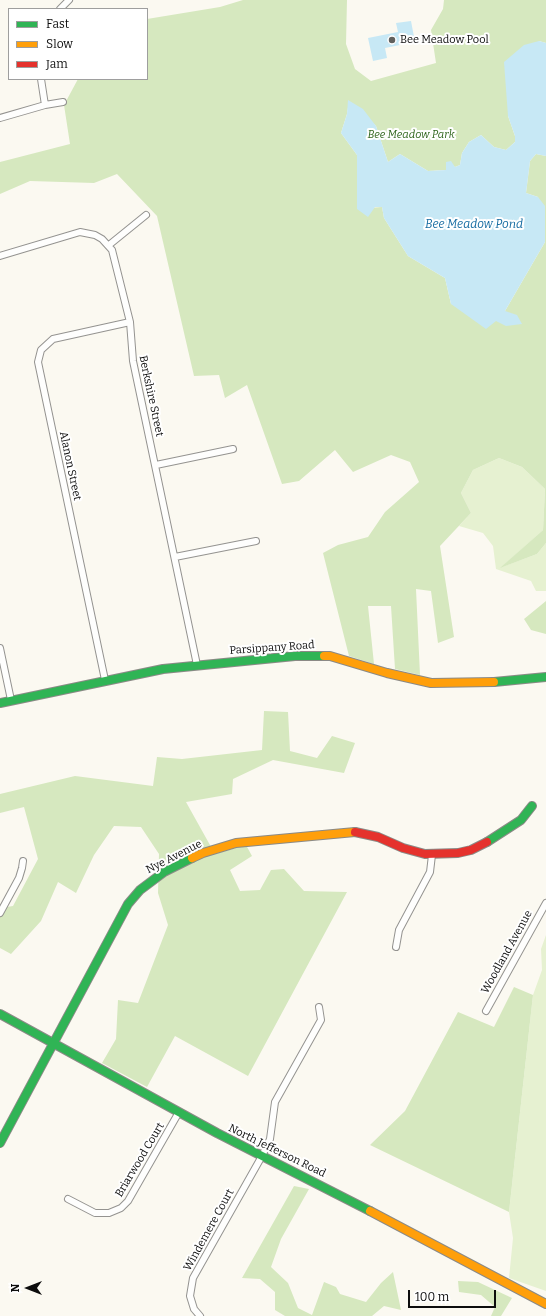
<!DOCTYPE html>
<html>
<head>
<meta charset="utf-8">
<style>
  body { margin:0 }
  #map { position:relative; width:546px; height:1316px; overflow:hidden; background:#fbf9f1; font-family:Bitter,serif }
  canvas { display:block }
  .legend { position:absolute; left:8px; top:8px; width:140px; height:72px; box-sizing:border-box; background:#fff; border:1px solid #9e9e9e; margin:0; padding:5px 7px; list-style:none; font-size:12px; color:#0d0d0d }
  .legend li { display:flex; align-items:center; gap:8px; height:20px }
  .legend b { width:20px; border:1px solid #9e9e9e }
  .north { position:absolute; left:8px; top:1268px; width:40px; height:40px; -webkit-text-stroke:3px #fff; paint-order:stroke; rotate:270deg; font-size:11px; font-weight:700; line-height:16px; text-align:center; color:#0d0d0d }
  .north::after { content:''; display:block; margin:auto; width:14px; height:18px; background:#0d0d0d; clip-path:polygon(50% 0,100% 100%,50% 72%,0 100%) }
  .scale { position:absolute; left:408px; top:1290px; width:88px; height:18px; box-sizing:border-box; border:2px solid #0d0d0d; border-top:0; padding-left:5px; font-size:12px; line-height:14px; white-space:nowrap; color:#0d0d0d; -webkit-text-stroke:3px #fff; paint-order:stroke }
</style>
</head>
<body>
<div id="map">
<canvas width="546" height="1316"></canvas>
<ul class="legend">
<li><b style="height:5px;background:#30b455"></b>Fast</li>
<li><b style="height:5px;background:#ff9f0a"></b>Slow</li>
<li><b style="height:5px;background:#e5322d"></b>Jam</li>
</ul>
<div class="north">N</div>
<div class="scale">100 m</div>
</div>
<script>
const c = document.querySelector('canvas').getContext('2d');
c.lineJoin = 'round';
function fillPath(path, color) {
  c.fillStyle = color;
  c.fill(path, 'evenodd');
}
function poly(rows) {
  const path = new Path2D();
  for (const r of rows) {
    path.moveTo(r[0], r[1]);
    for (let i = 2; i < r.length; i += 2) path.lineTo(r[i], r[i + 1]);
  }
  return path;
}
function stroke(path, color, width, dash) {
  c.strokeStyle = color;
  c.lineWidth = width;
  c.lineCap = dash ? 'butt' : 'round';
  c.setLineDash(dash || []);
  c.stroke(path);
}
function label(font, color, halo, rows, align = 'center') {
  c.font = font + ' Bitter,serif';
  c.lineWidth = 4;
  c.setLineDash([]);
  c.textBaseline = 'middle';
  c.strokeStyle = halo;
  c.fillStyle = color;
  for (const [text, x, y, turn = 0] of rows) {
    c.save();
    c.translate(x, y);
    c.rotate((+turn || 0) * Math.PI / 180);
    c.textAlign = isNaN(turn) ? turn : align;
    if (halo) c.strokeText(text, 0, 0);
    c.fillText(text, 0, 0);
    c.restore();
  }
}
fillPath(poly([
  [499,458,522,467,545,489,543,530,502,567,537,554,546,543,546,591,536,591,531,581,496,569,493,546,483,533,459,526,471,513,461,493,473,470],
  [546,935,546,1291,509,1278,513,1238,509,1212,533,995,542,970,541,949]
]), '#e6f1d1');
fillPath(poly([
  [243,0,347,0,346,44,355,69,371,81,436,63,431,30,443,9,444,0,546,0,546,43,539,41,508,116,515,136,515,142,506,150,494,147,481,135,469,142,462,153,460,165,455,167,446,162,446,170,428,171,400,154,388,162,376,126,349,101,347,114,341,133,357,155,357,209,382,207,384,218,408,256,445,278,451,304,505,311,545,242,538,197,526,193,530,161,536,154,546,156,546,543,537,554,500,568,543,530,545,489,522,467,499,458,473,470,461,493,471,513,440,546,454,637,438,643,431,591,416,589,420,675,395,669,391,606,368,606,374,664,349,656,323,553,338,545,368,537,385,512,419,482,410,462,391,455,353,472,335,450,299,481,282,484,247,385,225,398,219,375,194,376,157,216,117,174,94,183,30,181,0,194,0,162,70,144,64,105,78,79,147,79,147,19,220,7],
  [546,601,546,634,531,630,524,619],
  [264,711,288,712,290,751,317,758,332,736,355,743,344,773,273,760,233,779,232,794,186,802,215,854,246,845,252,856,230,870,240,891,260,890,271,870,284,869,304,891,347,892,248,1076,175,1036,147,1087,102,1063,116,1039,118,1000,138,1003,168,925,158,893,159,854,141,827,114,826,94,855,76,893,58,882,41,921,11,954,0,948,0,908,13,906,38,859,24,807,0,813,0,794,75,776,153,786,157,757,182,759,262,750],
  [514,987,533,995,509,1212,370,1145,405,1111,458,1012,494,1027],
  [294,1186,309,1189,281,1239,271,1267,288,1283,298,1308,312,1315,324,1282,336,1287,340,1294,366,1302,381,1283,393,1272,401,1310,384,1306,372,1316,285,1316,275,1310,275,1292,260,1279,242,1278],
  [458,1281,478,1282,512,1298,501,1316,491,1316,495,1307,481,1295,459,1292]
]), '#d6e8bf');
fillPath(poly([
  [411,21,415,42,385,48,387,58,373,61,368,38,398,32,396,23],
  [539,41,546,43,546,156,536,154,530,161,526,193,538,197,545,206,545,242,505,311,517,315,522,324,506,326,496,321,486,329,451,304,445,278,408,256,384,218,382,207,375,207,368,217,357,209,357,155,341,133,347,114,348,100,363,109,376,126,388,162,400,154,428,171,446,170,446,162,451,161,455,167,460,165,462,153,469,142,481,135,494,147,506,150,515,142,515,136,508,116,504,62,524,45]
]), '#c7e8f5');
const street = poly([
  [60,9,69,0],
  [41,79,45,105],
  [0,118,45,105,63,102],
  [109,245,146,215],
  [0,256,80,232,95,235,102,239,112,250,130,322,133,361,197,665],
  [156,465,233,449],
  [175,557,256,541],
  [0,648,11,700],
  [105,680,38,362,41,350,53,339,130,322],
  [0,913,19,878,22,868,23,861],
  [396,947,399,930,430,872,432,855],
  [486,1011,546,903],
  [68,1199,95,1213,109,1213,121,1208,128,1201,179,1112],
  [200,1316,194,1309,190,1296,193,1278,262,1156,270,1139,275,1102,321,1020,319,1007]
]);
const fast = poly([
  [494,682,546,677],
  [0,703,163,669,295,656,324,656],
  [487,842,521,820,532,806],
  [0,1014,217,1133,370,1211],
  [0,1143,128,904,140,890,164,872,192,858]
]);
const slow = poly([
  [324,656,330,656,387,673,431,683,494,682],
  [192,858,203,853,236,843,355,832],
  [370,1211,546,1304]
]);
const jam = poly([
  [355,832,378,837,403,848,425,854,458,853,471,850,487,842]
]);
stroke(street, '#949390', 8);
stroke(fast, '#8b8a86', 10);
stroke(slow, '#8b8a86', 10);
stroke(jam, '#8b8a86', 10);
stroke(street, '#fefefd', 6);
stroke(fast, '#30b455', 8);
stroke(slow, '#ff9f0a', 8);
stroke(jam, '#e5322d', 8);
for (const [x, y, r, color] of [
  [392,40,4,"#60605d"]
]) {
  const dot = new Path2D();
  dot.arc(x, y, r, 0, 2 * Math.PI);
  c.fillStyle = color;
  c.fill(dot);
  stroke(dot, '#fff', 1.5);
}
label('11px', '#0d0d0d', '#fff', [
  ["Bee Meadow Pool",400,40]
], 'left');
label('italic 11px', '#30661d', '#fff', [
  ["Bee Meadow Park",411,135]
]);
label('11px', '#0d0d0d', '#fff', [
  ["Berkshire Street",151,396,78],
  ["Alanon Street",70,466,78],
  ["Parsippany Road",272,648,-4],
  ["Nye Avenue",174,857,-27],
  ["Woodland Avenue",507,952,-61],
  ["North Jefferson Road",277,1151,26],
  ["Briarwood Court",140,1160,-59],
  ["Windemere Court",209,1230,-61]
]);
label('italic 12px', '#156ba1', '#fff', [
  ["Bee Meadow Pond",474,225]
]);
</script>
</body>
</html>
